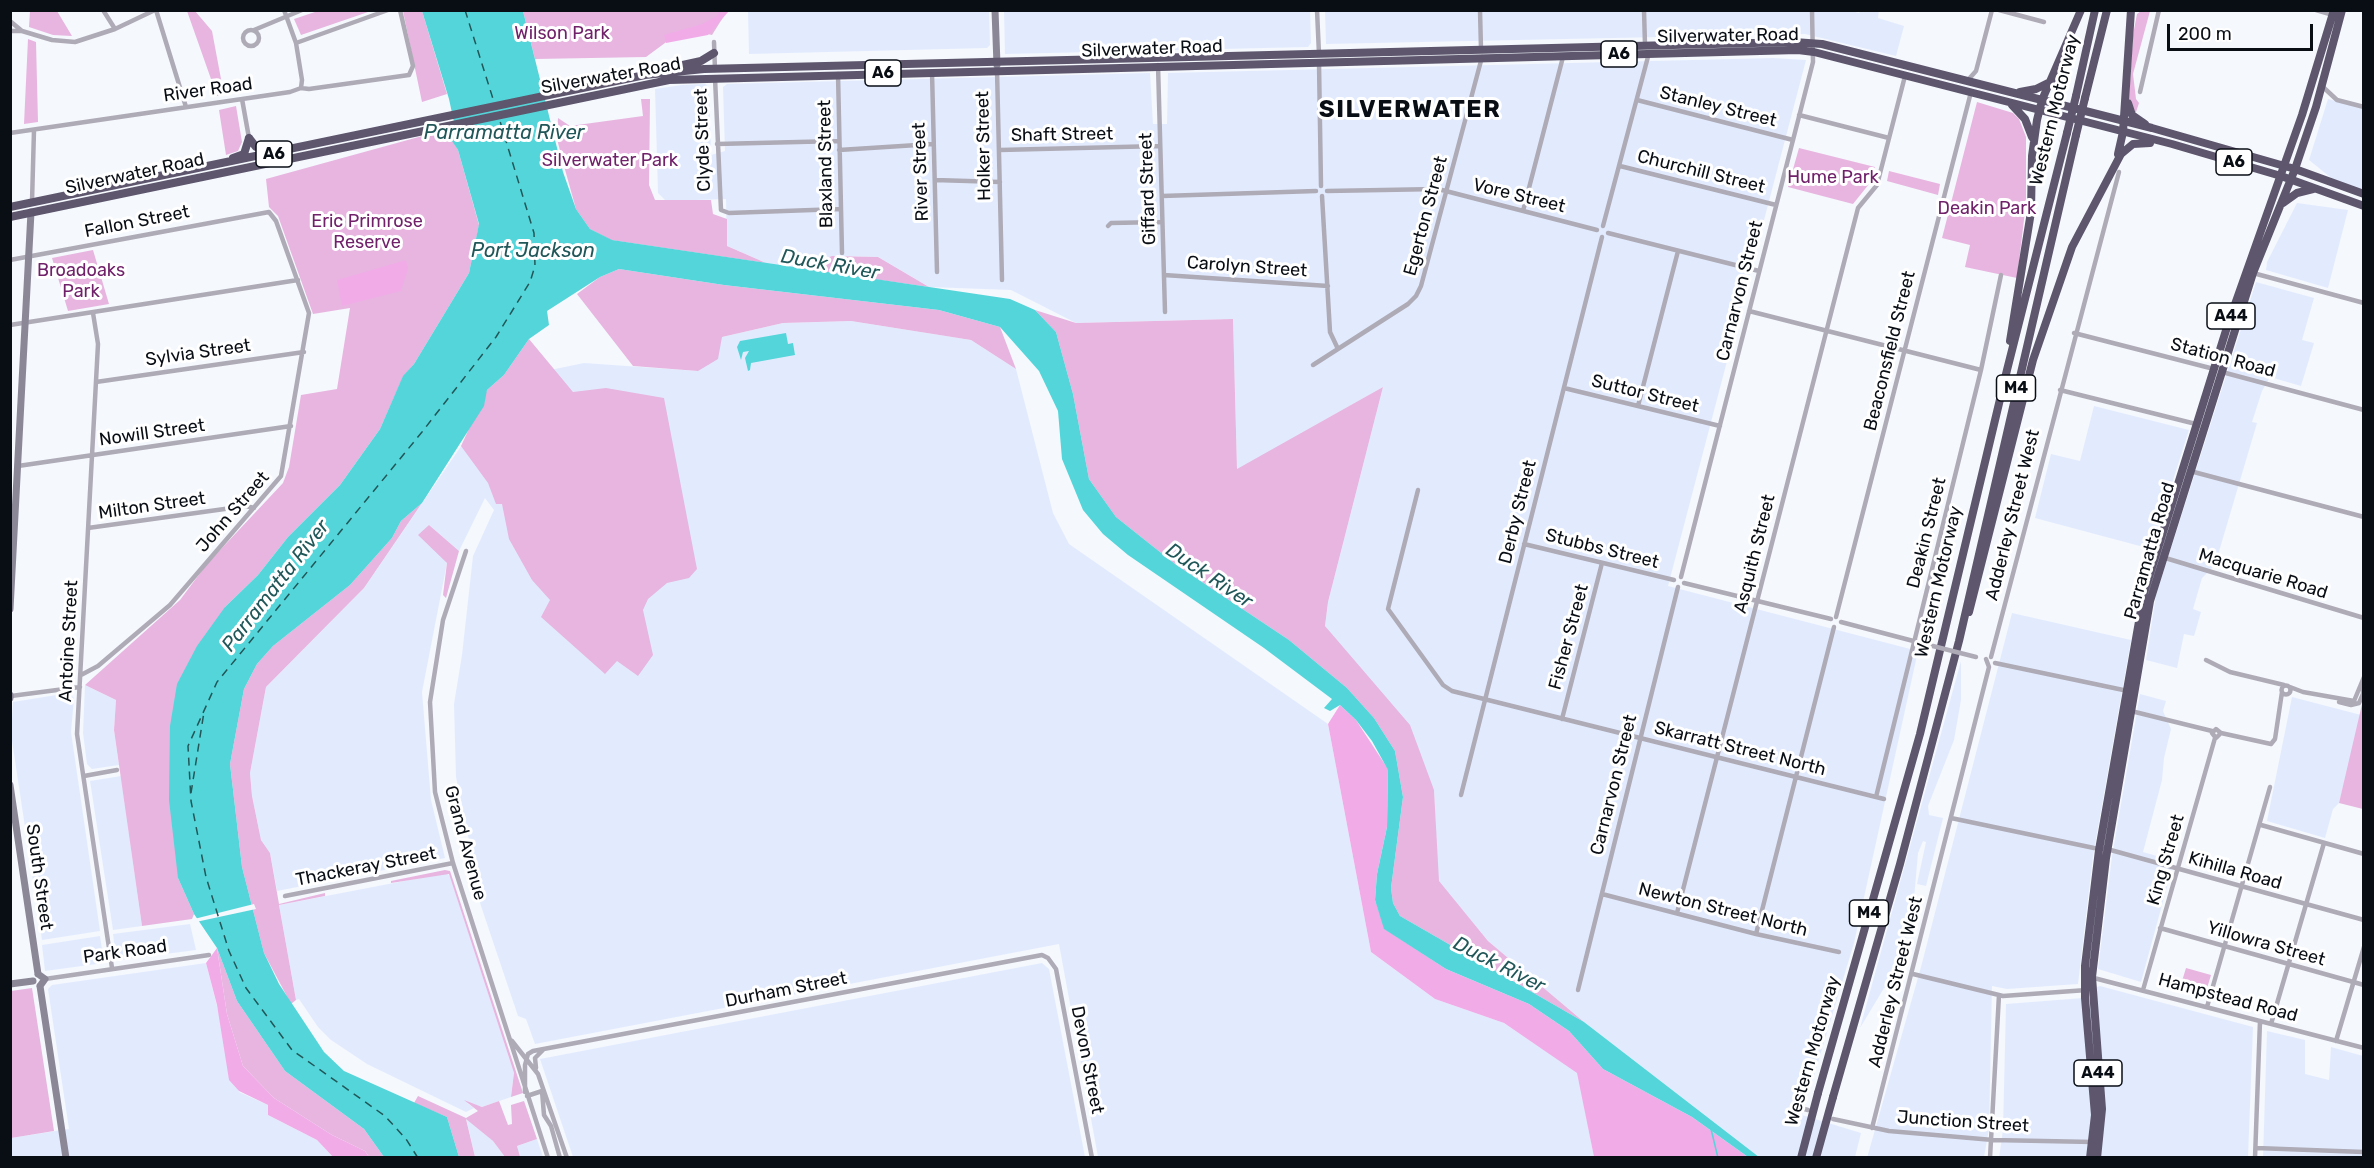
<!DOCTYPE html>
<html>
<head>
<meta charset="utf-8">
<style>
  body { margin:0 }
  #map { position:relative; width:2374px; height:1168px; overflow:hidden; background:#f5f8fd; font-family:Rubik,sans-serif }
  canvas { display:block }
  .frame { position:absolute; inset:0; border:12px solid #090d14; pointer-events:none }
  .scale { position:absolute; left:2167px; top:24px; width:146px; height:27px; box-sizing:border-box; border:3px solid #090d14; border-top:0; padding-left:8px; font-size:18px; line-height:21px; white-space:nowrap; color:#090d14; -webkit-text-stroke:4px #fff; paint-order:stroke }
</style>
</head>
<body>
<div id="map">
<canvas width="2374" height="1168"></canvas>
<div class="frame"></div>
<div class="scale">200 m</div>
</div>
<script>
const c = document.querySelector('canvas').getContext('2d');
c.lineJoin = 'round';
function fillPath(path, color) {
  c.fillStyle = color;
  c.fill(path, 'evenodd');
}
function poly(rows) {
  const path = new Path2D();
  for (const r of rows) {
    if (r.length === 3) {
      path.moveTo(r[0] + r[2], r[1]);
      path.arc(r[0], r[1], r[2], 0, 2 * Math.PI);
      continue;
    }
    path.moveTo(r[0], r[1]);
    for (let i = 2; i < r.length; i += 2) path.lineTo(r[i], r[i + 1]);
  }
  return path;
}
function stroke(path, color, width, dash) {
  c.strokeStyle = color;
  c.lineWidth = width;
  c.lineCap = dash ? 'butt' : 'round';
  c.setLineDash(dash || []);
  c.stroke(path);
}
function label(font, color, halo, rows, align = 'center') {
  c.font = font + ' Rubik,sans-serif';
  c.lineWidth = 6;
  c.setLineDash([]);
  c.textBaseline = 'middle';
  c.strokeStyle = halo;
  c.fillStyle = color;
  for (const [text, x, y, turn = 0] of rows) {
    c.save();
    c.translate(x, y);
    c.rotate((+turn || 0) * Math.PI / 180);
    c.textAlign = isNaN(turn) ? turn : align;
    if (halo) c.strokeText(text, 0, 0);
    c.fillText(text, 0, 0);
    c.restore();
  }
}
fillPath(poly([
  [1848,10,1859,13,1860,11,1879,10,1878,18,1904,26,1896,56,1805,34,1326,44,1325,11],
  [748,11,989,11,990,45,987,48,749,54],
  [1004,11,1310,11,1311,43,1308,47,1005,54],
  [1773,58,1806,60,1668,586,1918,651,1854,943,1802,1115,1861,1133,1855,1157,1759,1157,1584,1022,1488,941,1438,881,1434,790,1325,626,1328,602,1383,387,1237,470,1233,319,1076,323,1011,290,929,287,878,257,832,256,796,268,766,263,727,246,726,199,666,201,658,193,655,89,682,85,705,84,709,87,711,155,725,151,723,87,727,84,1150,73,1153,124,1167,124,1168,73],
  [2328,99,2363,108,2363,194,2345,189,2309,160],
  [2297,203,2348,210,2328,288,2266,270,2267,262],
  [2256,282,2314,298,2302,340,2314,343,2301,386,2270,377,2262,391,2252,422,2257,423,2215,565,2202,578,2193,609,2201,612,2194,636,2184,634,2177,668,2146,660,2156,595],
  [851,321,971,340,1016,369,1053,513,1069,544,1328,724,1371,952,1435,999,1504,1023,1578,1073,1594,1157,1098,1157,1059,944,535,1044,526,1019,518,1016,477,894,475,882,481,880,471,850,456,777,454,704,462,655,473,556,494,510,485,498,459,551,429,525,447,563,422,692,431,800,445,858,277,891,270,853,261,840,252,796,250,773,266,687,364,588,507,379,584,363,698,371,722,337,783,323],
  [2094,406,2189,430,2151,549,2035,518,2051,454,2080,461],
  [2012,613,2131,640,2093,856,2078,984,2007,989,1992,986,1989,1129,1984,1157,1867,1158,1921,967],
  [1961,661,1961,700,1954,740,1928,806,1929,815,1943,818,1926,886,1917,884,1926,842,1923,841,1918,853,1912,922,1891,978,1901,981,1899,989,1884,988,1860,1028],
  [85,685,116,700,114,730,119,765,92,769,87,764,83,733],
  [69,693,74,698,71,732,100,931,42,940,11,734,13,702],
  [2140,694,2166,701,2163,711,2171,729,2164,758,2162,780,2143,852,2174,861,2141,982,2098,969,2112,856],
  [2292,697,2361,715,2339,803,2333,809,2325,838,2267,821],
  [121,776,142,926,113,930,90,781],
  [446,873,450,876,514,1073,511,1097,482,1107,467,1103,474,1108,466,1112,367,1064,331,1040,318,1027,299,999,296,1000,279,905],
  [190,924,196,950,119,960,116,958,113,934],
  [100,936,104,963,45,971,42,945],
  [206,963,239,1092,268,1105,268,1115,317,1140,333,1157,11,1157,10,1138,69,1129,48,989,52,985],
  [1042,963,1049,969,1085,1157,573,1157,540,1059],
  [2100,986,2253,1027,2248,1157,1999,1158,2003,1130,2006,1004,2096,997,2097,987],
  [2267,1031,2305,1040,2305,1074,2329,1080,2331,1047,2363,1056,2363,1157,2263,1158],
  [466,1118,493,1141,505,1157,475,1157],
  [537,1139,543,1157,519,1157,517,1146]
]), '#e2ebfe');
fillPath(poly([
  [30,11,57,11,72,36,53,35,29,27],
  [187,11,195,11,212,31,224,95,217,96],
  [318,11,318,10,371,11,301,35,294,19],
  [403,11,422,11,447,94,422,102],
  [523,11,727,11,712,35,703,33,669,40,646,57,535,59],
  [2141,11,2150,11,2133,74,2136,99,2139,103,2136,112,2133,113,2129,98,2133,35,2137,14],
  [28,39,36,42,38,122,24,124],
  [641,99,650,99,649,185,655,200,711,200,713,214,727,219,727,246,766,263,611,240,590,229,576,209,564,166,557,139,558,118,570,126,643,116],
  [1977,102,2013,113,2019,119,2026,137,2026,203,2017,278,1965,267,1970,245,1942,238],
  [236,106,242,142,238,151,226,155,219,110],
  [455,127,452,140,458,150,479,225,469,273,414,364,403,377,380,429,340,485,288,537,258,575,225,607,178,878,194,914,192,919,142,926,114,730,116,700,85,685,180,600,207,564,283,483,289,467,301,395,337,389,350,308,313,314,278,216,269,207,266,179],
  [1799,148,1875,167,1869,184,1853,204,1788,187],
  [1889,171,1940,184,1938,195,1887,181],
  [93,250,109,304,68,311,52,258],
  [832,256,878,257,929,287,796,268],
  [619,269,724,285,939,310,1000,327,1016,369,971,340,851,321,783,323,722,337,718,359,698,371,633,366,577,294,600,277],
  [1035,310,1076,323,1233,319,1237,469,1383,387,1328,602,1325,626,1410,725,1434,790,1439,881,1488,941,1584,1022,1400,916,1393,903,1391,888,1403,797,1395,751,1374,718,1347,688,1289,640,1175,564,1116,517,1089,479,1073,394,1056,332],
  [529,339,573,392,606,388,664,398,697,569,689,578,667,583,648,599,643,610,653,655,638,676,617,661,605,674,541,617,550,600,532,580,509,539,502,504,496,504,488,483,461,446,487,390,504,375],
  [422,503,364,588,266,687,250,773,252,796,261,840,270,853,279,904,325,893,325,896,279,905,296,1000,291,1004,264,953,242,867,230,764,244,689,257,664,273,646,350,585,392,538,401,521],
  [429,525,459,551,446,598,443,595,447,563,418,535],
  [2363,700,2364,809,2363,809,2339,803],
  [445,870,450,871,523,1093,511,1097,514,1073,449,874,391,883,391,881],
  [217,948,237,1001,285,1071,364,1129,384,1157,369,1157,365,1151,332,1135,274,1098,243,1066,227,1014],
  [2186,968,2211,975,2204,998,2179,991],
  [32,988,54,1131,11,1138,11,991],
  [418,1096,466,1118,478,1111,464,1100,482,1107,499,1101,508,1125,512,1124,511,1105,524,1101,537,1139,517,1146,520,1157,505,1157,493,1141,466,1119,475,1157,459,1157,447,1117,414,1103]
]), '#e7b5e0');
fillPath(poly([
  [720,11,729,11,708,35,666,43,664,35,702,24,717,16],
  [406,260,408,269,401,291,342,306,337,280],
  [1340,705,1356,720,1388,769,1387,827,1377,874,1375,900,1385,929,1446,969,1529,1004,1569,1031,1603,1069,1692,1117,1748,1157,1594,1157,1577,1073,1504,1023,1435,999,1371,952,1328,724],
  [217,948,227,1014,243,1066,274,1098,332,1135,365,1151,369,1157,333,1157,317,1140,268,1115,268,1105,239,1091,229,1080,217,1005,206,963]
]), '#f1ace8');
fillPath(poly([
  [422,11,523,11,563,172,576,209,590,229,612,240,1010,299,1035,310,1056,332,1073,394,1089,479,1116,517,1175,564,1289,640,1347,688,1374,718,1395,751,1403,797,1391,888,1393,903,1400,916,1584,1022,1759,1157,1748,1157,1692,1117,1603,1069,1569,1031,1529,1004,1446,969,1384,929,1375,900,1377,874,1387,827,1388,770,1372,741,1356,720,1340,705,1330,711,1324,708,1332,699,1264,648,1128,555,1103,534,1083,510,1062,459,1058,411,1039,371,1000,327,939,310,724,285,619,269,600,277,547,311,549,325,529,339,504,375,487,390,484,406,422,503,401,521,392,538,350,585,273,646,257,664,244,689,230,764,242,867,264,953,279,984,324,1052,344,1071,447,1117,459,1157,384,1157,364,1129,285,1071,237,1001,217,948,194,914,178,878,169,800,170,726,177,684,197,646,225,607,258,575,288,537,340,485,380,429,403,376,414,364,469,273,479,224,458,150,450,138,455,127,449,99],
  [786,333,788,344,793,343,795,355,751,363,750,370,748,371,745,358,749,351,743,352,741,360,737,347,740,341]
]), '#54d5d9');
fillPath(poly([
  [254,904,256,909,205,920,196,922,194,919]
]), '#f5f8fd');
stroke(poly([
  [1711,1129,1718,1158]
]), '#54d5d9', 1.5);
stroke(poly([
  [465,10,494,102],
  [191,793,204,712],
  [418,1158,406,1139,385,1116,292,1050,246,988,229,951,206,877,191,801,188,746,217,682,422,432,496,337,530,282,535,266,534,233,499,118]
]), '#215759', 1.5, [8, 6]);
stroke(poly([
  [103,10,115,29],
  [156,10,186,107],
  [284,10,296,43,302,80,301,88],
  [1317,10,1319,54],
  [1480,10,1481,49],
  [1644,10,1645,45],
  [1999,10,2044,22],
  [2316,10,2333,15],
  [10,21,22,31],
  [251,38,8],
  [254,30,302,10],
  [10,31,22,31,52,40,75,42,115,29,155,10],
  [714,42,715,70],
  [296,43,388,10],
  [1319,63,1321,186],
  [1158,65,1165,312],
  [997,70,1002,280],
  [932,72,937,272],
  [838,74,842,253],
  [715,78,721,210,729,213,840,209],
  [1968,80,1976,71,1992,10],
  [2323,87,2337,100,2364,107],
  [2140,92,2159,10],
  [242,99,249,138],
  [1637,100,1793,140],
  [1799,115,1889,138],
  [10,133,290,92,301,88,309,89,409,75,413,66,400,10],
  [717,144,839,141],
  [839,150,933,144],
  [1000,150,1160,146],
  [1620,166,1776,205],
  [935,180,1000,182],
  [1327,191,1438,189,1597,230],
  [1162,196,1316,191],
  [1322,196,1330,332,1338,349],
  [32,202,34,130],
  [1523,211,1563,57],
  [1108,226,1111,223,1162,222],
  [1603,226,1649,53],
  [1608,233,1759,271],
  [10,260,269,212,276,221,309,313,281,476,170,605,98,666,81,675],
  [2253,273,2364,303],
  [1164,275,1328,286],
  [1749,311,1981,370],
  [93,313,98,344,77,734,112,968],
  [10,325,298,280],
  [2074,333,2214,369],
  [1313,365,1408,304,1416,296,1421,286,1482,57],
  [2222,372,2364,410],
  [96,382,304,352],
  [1564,388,1720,426],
  [2060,390,2196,424],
  [1638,406,1678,251],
  [18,466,291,426],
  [2190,471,2364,517],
  [1418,490,1388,609,1443,685,1452,691,1884,799],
  [88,528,246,506,254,508],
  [1524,544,1674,580],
  [466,551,443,620,430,702,435,792,453,863,548,1158],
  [2162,557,2364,618],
  [1681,577,1813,62,1812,10],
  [1684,583,1831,619],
  [1836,617,1971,92],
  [1841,622,1921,643],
  [1991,657,2119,172],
  [1986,659,1989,667],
  [2206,660,2230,672,2284,685],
  [1995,663,2128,691],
  [2286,690,4.5],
  [2290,687,2303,692,2354,701,2364,677],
  [11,696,80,687],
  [2339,702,2351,705,2359,703,2363,694,2363,682],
  [2131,711,2212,731],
  [1562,719,1602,563],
  [2221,733,2216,738,2212,733,2216,729,2221,733,2271,744,2275,739,2282,692],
  [84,776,117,770],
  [1461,795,1602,237],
  [1876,797,1981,370,2001,275],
  [1951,818,2094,848,2107,849,2364,920],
  [2261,825,2364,854],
  [1602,894,1756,934,1839,952],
  [285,896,453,863],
  [1677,913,1858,208,1877,185,1905,76],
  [2160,928,2364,985],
  [1756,934,1834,627],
  [1913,974,2003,996,2087,990],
  [2090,977,2364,1048],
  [45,979,209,955],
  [1578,990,1678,587],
  [2143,990,2215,738],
  [2207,1007,2270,787],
  [2271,1024,2324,843],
  [512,1041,538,1074,567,1158],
  [2336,1041,2364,947],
  [536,1068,535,1058,543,1050],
  [542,1091,544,1115,551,1126,560,1158],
  [525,1092,525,1065,528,1054,533,1051,1042,955,1048,958,1056,969,1092,1158],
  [527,1096,542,1091],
  [1793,1106,1808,1110],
  [1833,1119,1889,1131,1993,1140,2093,1142],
  [1872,1128,1989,667],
  [2256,1148,2364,1152],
  [1990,1158,1999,995],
  [2255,1158,2260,1021]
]), '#aeabb7', 4.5);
stroke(poly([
  [995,10,997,65],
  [10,609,31,212],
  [10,695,10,698],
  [10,785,38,974],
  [38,974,45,979,40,986],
  [10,984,33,981],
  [40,986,66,1158]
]), '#8b8797', 7);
stroke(poly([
  [669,68,701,61,714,53],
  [2020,92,2036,89,2052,81],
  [2076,96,2095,10],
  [2085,98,2107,10],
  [2128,103,2132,115,2145,124],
  [2012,105,2025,119,2032,137],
  [249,138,256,147,273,152],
  [2118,154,2123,132,2131,10],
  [233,158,244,154,249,138],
  [2283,203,2297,193,2313,189],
  [10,207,645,75,704,69,1794,42,1822,44,2152,128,2295,169,2364,194],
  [10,217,669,80,1798,50,1814,52,2172,144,2281,176,2364,206],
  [2010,341,2031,212,2032,156,2037,120,2042,100,2081,10],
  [1969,612,2033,360,2072,247,2121,154,2133,144,2150,143],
  [1818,1093,1920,734,2007,370,2067,133],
  [1833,1097,1900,864,1959,641,2076,135],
  [2090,1158,2095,1115,2085,998,2085,966,2099,850,2144,593,2228,324,2302,115,2334,10],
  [2097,1158,2102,1109,2092,977,2106,858,2150,601,2253,273,2295,169,2316,107,2342,10]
]), '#5d566d', 8);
stroke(poly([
  [1921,643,1976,657]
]), '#aeabb7', 4.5);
stroke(poly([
  [2067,133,2076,96],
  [2076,135,2085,98],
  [1801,1158,1818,1093],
  [1816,1158,1833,1097]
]), '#5d566d', 8);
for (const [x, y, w] of [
  [1619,54,36],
  [883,73,36],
  [274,154,36],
  [2234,162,36],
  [2231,316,48],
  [2016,388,39],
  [1869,913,39],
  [2098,1073,48]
]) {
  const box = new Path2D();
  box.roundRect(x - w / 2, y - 13, w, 26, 4.5);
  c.fillStyle = '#fff';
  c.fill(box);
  stroke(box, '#090d14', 1.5);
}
label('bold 16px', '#090d14', null, [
  ["A6",1619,54],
  ["A6",883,73],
  ["A6",274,154],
  ["A6",2234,162],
  ["A44",2231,316],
  ["M4",2016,388],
  ["M4",1869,913],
  ["A44",2098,1073]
]);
label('18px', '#70216a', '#fff', [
  ["Wilson Park",562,34],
  ["Silverwater Park",610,161],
  ["Hume Park",1833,178],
  ["Deakin Park",1987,209],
  ["Eric Primrose",367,222],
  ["Reserve",367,243],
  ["Broadoaks",81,271],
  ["Park",81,292]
]);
label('18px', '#090d14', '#fff', [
  ["Silverwater Road",1728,36,-1],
  ["Silverwater Road",1152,49,-2],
  ["Silverwater Road",611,76,-10],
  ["River Road",208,90,-8],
  ["Stanley Street",1718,107,14],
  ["Western Motorway",2055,110,-76],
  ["Shaft Street",1062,135,-1],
  ["Clyde Street",703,140,-92],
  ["Holker Street",984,146,-91],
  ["Blaxland Street",826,164,-91],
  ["River Street",921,172,-92],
  ["Churchill Street",1701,172,14],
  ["Silverwater Road",135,174,-12],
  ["Giffard Street",1148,189,-92],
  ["Vore Street",1519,196,14],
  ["Egerton Street",1426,216,-75],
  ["Fallon Street",137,222,-11],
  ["Carolyn Street",1247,267,4],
  ["Carnarvon Street",1740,291,-76],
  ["Beaconsfield Street",1890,351,-76],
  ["Sylvia Street",198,353,-8],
  ["Station Road",2223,358,15],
  ["Suttor Street",1645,394,14],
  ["Nowill Street",152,433,-8],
  ["Milton Street",152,506,-8],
  ["John Street",233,512,-49],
  ["Derby Street",1518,512,-76],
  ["Adderley Street West",2013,515,-76],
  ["Deakin Street",1927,533,-76],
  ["Stubbs Street",1602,549,14],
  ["Parramatta Road",2150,551,-74],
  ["Asquith Street",1755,554,-76],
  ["Macquarie Road",2263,574,17],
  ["Western Motorway",1939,582,-77],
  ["Fisher Street",1569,637,-75],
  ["Antoine Street",69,641,-87],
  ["Skarratt Street North",1740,749,14],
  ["Carnarvon Street",1614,785,-76],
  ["Grand Avenue",465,843,75],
  ["King Street",2166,860,-74],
  ["Thackeray Street",366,867,-11],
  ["Kihilla Road",2235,871,16],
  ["South Street",39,877,82],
  ["Newton Street North",1723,910,14],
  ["Yillowra Street",2266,944,16],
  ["Park Road",125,952,-8],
  ["Adderley Street West",1896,982,-76],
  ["Durham Street",786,990,-11],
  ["Hampstead Road",2228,998,15],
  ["Western Motorway",1813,1051,-74],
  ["Devon Street",1087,1060,79],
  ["Junction Street",1963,1122,4]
]);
label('italic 20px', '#215759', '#fff', [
  ["Parramatta River",504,133],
  ["Port Jackson",533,251],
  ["Duck River",830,265,10],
  ["Duck River",1209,576,34],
  ["Parramatta River",276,586,-52],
  ["Duck River",1499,965,27]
]);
c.letterSpacing = '1.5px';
label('bold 24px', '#090d14', '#fff', [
  ["SILVERWATER",1410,110]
]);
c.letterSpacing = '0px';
</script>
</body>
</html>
